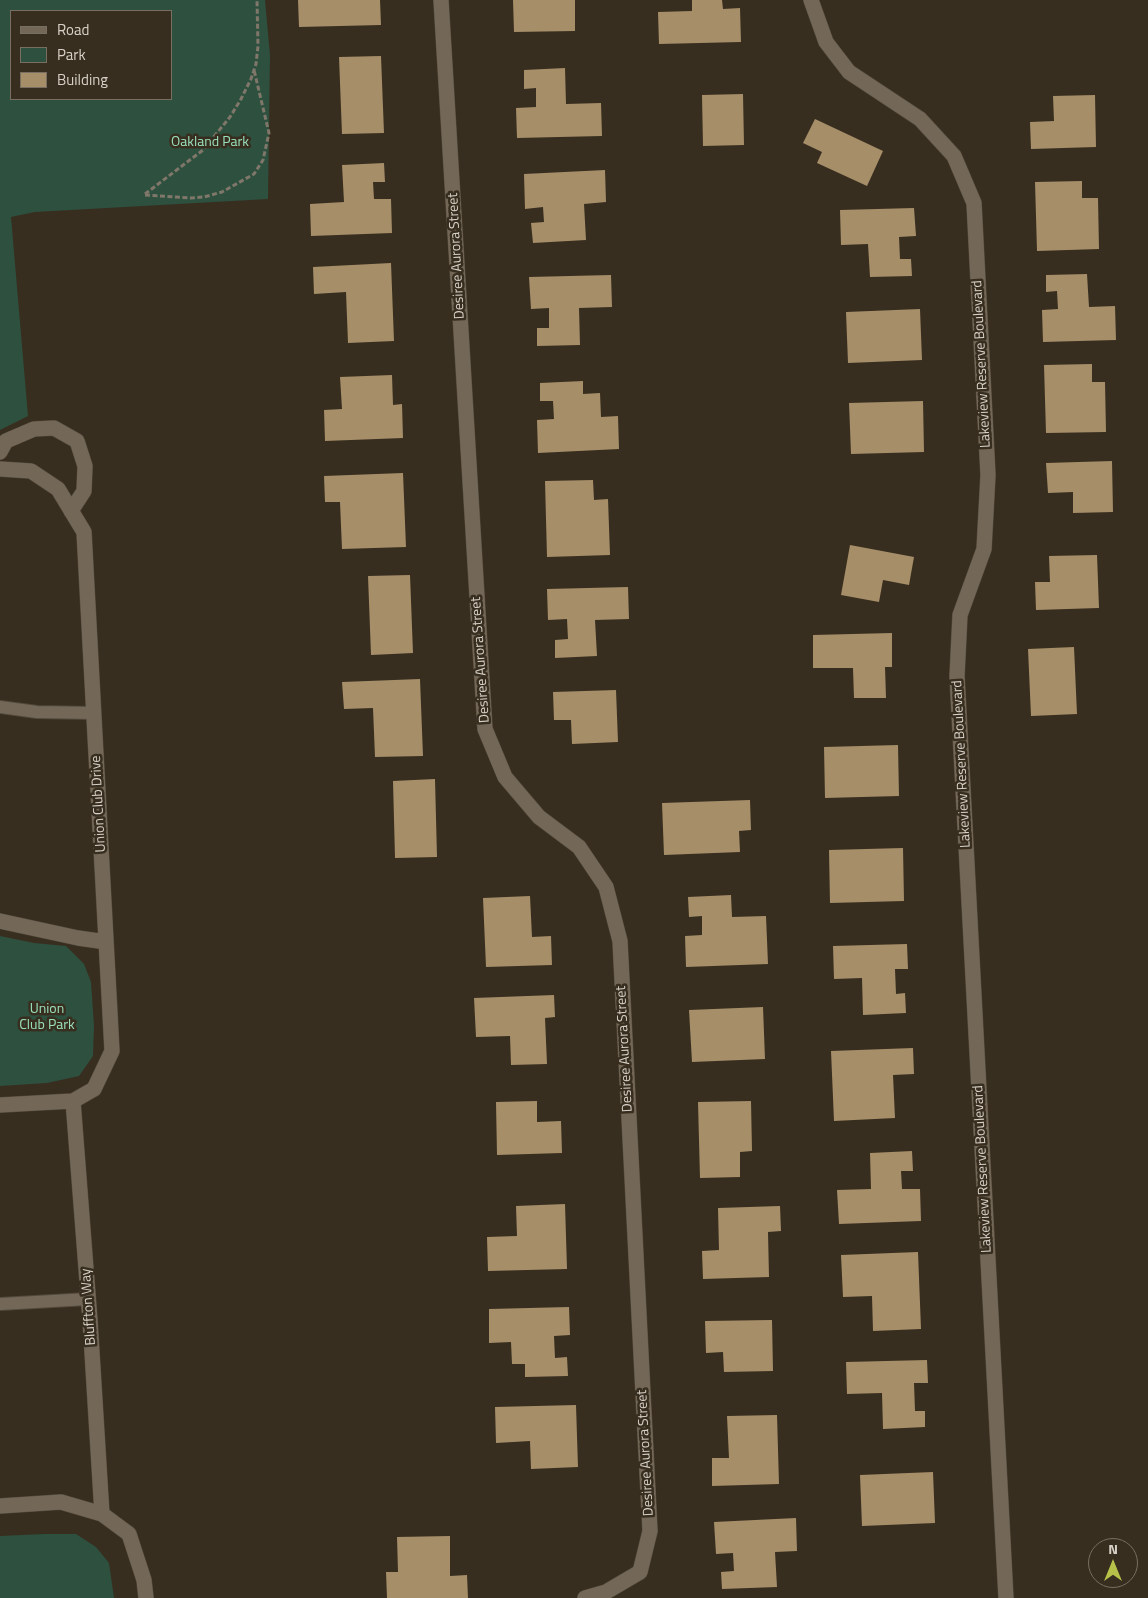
<!DOCTYPE html>
<html>
<head>
<meta charset="utf-8">
<style>
  body { margin:0 }
  #map { position:relative; width:1148px; height:1598px; overflow:hidden; background:#382e1f; font-family:"Titillium Web",sans-serif }
  canvas { display:block }
  .legend { position:absolute; left:10px; top:10px; width:162px; height:90px; box-sizing:border-box; background:#382e1f; border:1px solid #786f62; margin:0; padding:6px 9px; list-style:none; font-size:15px; color:#d7d1c7 }
  .legend li { display:flex; align-items:center; gap:10px; height:25px }
  .legend b { width:25px; border:1px solid #786f62 }
  .north { position:absolute; left:1088px; top:1538px; width:50px; height:50px; box-sizing:border-box; background:#382e1f; border:1px solid #786f62; border-radius:50%; rotate:0deg; font-size:14px; font-weight:700; line-height:20px; text-align:center; color:#d7d1c7 }
  .north::after { content:''; display:block; margin:auto; width:18px; height:22px; background:#b6c149; clip-path:polygon(50% 0,100% 100%,50% 72%,0 100%) }
</style>
</head>
<body>
<div id="map">
<canvas width="1148" height="1598"></canvas>
<ul class="legend">
<li><b style="height:6px;background:#736858"></b>Road</li>
<li><b style="height:14px;background:#2e503f"></b>Park</li>
<li><b style="height:14px;background:#a68e69"></b>Building</li>
</ul>
<div class="north">N</div>
</div>
<script>
const c = document.querySelector('canvas').getContext('2d');
c.lineJoin = 'round';
function fillPath(path, color) {
  c.fillStyle = color;
  c.fill(path, 'evenodd');
}
function poly(rows) {
  const path = new Path2D();
  for (const r of rows) {
    path.moveTo(r[0], r[1]);
    for (let i = 2; i < r.length; i += 2) path.lineTo(r[i], r[i + 1]);
  }
  return path;
}
function stroke(path, color, width, dash) {
  c.strokeStyle = color;
  c.lineWidth = width;
  c.lineCap = dash ? 'butt' : 'round';
  c.setLineDash(dash || []);
  c.stroke(path);
}
function label(font, color, halo, rows, align = 'center') {
  c.font = font + ' "Titillium Web",sans-serif';
  c.lineWidth = 5;
  c.setLineDash([]);
  c.textBaseline = 'middle';
  c.strokeStyle = halo;
  c.fillStyle = color;
  for (const [text, x, y, turn = 0] of rows) {
    c.save();
    c.translate(x, y);
    c.rotate((+turn || 0) * Math.PI / 180);
    c.textAlign = isNaN(turn) ? turn : align;
    if (halo) c.strokeText(text, 0, 0);
    c.fillText(text, 0, 0);
    c.restore();
  }
}
fillPath(poly([
  [0,0,265,0,270,55,268,199,35,212,11,217,28,416,0,430],
  [11,11,171,11,171,99,11,99],
  [0,936,34,943,66,946,84,964,91,982,94,1026,93,1056,79,1076,47,1083,0,1086],
  [45,1534,76,1534,96,1547,109,1563,114,1598,0,1598,0,1536]
]), '#2e503f');
fillPath(poly([
  [298,0,380,0,381,25,299,27],
  [513,0,575,0,575,31,514,32],
  [692,0,722,0,723,9,740,8,741,42,659,44,658,12,692,11],
  [381,56,384,133,342,134,339,57],
  [565,68,566,104,601,103,602,136,517,138,516,108,536,107,536,88,524,89,524,70],
  [743,94,744,145,703,146,702,95],
  [1095,95,1096,147,1031,149,1030,122,1054,121,1053,96],
  [815,119,883,151,867,186,817,163,822,152,803,143],
  [384,163,385,182,373,182,374,199,391,199,392,233,311,236,310,204,344,202,342,165],
  [605,170,606,202,584,204,586,240,533,243,531,223,544,222,543,207,525,209,524,174],
  [1082,181,1082,198,1098,198,1099,249,1037,251,1035,182],
  [914,208,916,236,899,237,900,259,911,259,912,276,870,277,868,244,841,245,840,210],
  [391,263,394,341,348,343,346,292,314,294,313,267],
  [1087,274,1089,307,1115,306,1116,340,1043,342,1042,310,1058,309,1057,291,1046,292,1046,275],
  [611,275,612,307,579,308,580,345,537,346,537,328,549,328,549,308,531,309,529,277],
  [920,309,922,360,848,363,846,312],
  [1092,364,1092,382,1105,382,1106,432,1046,433,1044,365],
  [392,375,393,405,402,404,403,438,325,441,324,410,342,409,340,377],
  [583,381,583,394,600,393,601,417,618,416,619,449,538,453,537,420,554,419,553,401,540,401,540,383],
  [923,401,924,452,851,454,849,403],
  [1112,461,1113,512,1073,513,1073,492,1048,493,1046,463],
  [403,473,406,547,342,549,340,502,325,502,324,476],
  [593,480,594,500,608,499,610,555,547,557,545,481],
  [850,545,914,557,909,585,883,580,879,602,841,595],
  [1097,555,1099,608,1036,610,1035,582,1050,582,1049,556],
  [410,575,413,653,371,655,368,576],
  [628,587,629,619,595,620,597,656,555,658,555,640,568,639,567,619,548,620,547,589],
  [892,633,892,667,885,667,886,698,854,698,853,668,813,668,813,635],
  [1074,647,1077,714,1031,716,1028,649],
  [420,679,423,756,375,757,373,708,344,709,342,682],
  [616,690,618,742,572,744,571,720,554,720,553,692],
  [898,745,899,796,825,798,824,747],
  [435,779,437,857,395,858,393,781],
  [750,800,751,830,739,831,740,852,664,855,662,803],
  [903,848,904,901,830,903,829,850],
  [731,895,732,917,766,916,768,964,686,967,685,936,702,935,702,916,689,917,688,897],
  [530,896,532,937,551,936,552,965,486,967,483,898],
  [907,944,908,969,895,969,896,994,905,993,906,1013,863,1015,862,978,834,979,833,946],
  [554,995,555,1017,545,1018,547,1064,511,1065,510,1036,476,1037,474,998],
  [763,1007,765,1059,692,1062,689,1010],
  [913,1048,914,1074,893,1075,895,1118,834,1121,831,1051],
  [537,1101,537,1122,561,1121,562,1153,497,1155,496,1102],
  [751,1101,752,1151,740,1152,740,1177,700,1178,698,1102],
  [912,1151,913,1171,901,1171,902,1189,920,1189,921,1221,839,1224,837,1190,871,1189,870,1153],
  [565,1204,567,1269,488,1271,487,1237,517,1236,516,1206],
  [780,1206,781,1231,768,1232,769,1277,703,1279,702,1251,719,1250,718,1208],
  [918,1252,921,1329,873,1331,872,1296,843,1297,841,1255],
  [569,1307,570,1335,554,1336,555,1358,567,1357,568,1376,525,1377,525,1364,512,1364,511,1342,489,1343,489,1309],
  [772,1320,773,1371,724,1372,723,1352,706,1353,705,1321],
  [927,1360,928,1383,914,1383,915,1411,925,1411,925,1427,883,1429,882,1393,847,1394,846,1362],
  [576,1405,578,1467,531,1469,530,1441,496,1443,495,1407],
  [777,1415,779,1484,712,1486,712,1458,729,1458,727,1416],
  [933,1472,935,1523,862,1526,860,1475],
  [796,1518,797,1551,775,1552,777,1587,722,1589,721,1572,734,1571,733,1553,716,1554,714,1522],
  [450,1536,450,1576,467,1575,468,1598,387,1598,386,1572,398,1572,397,1537]
]), '#a68e69');
const lane = poly([
  [0,707,37,712,94,713],
  [0,1304,88,1299]
]);
const street = poly([
  [441,0,485,729,505,777,539,817,579,847,606,887,620,941,650,1531,640,1572,606,1592,585,1598],
  [811,0,826,42,849,72,920,119,954,156,974,203,988,475,984,549,960,615,957,676,1006,1598],
  [0,452,6,441,34,429,54,428,77,441,85,466,84,491,71,511],
  [0,469,31,471,58,489,84,532,112,1051,94,1089,73,1101,0,1105],
  [0,921,78,938,106,942],
  [73,1101,90,1320,102,1514],
  [0,1506,61,1502,102,1514,129,1534,144,1580,146,1598]
]);
stroke(lane, '#534a3d', 14);
stroke(street, '#534a3d', 16);
stroke(poly([
  [145,194,203,150,230,117,241,99,251,79,256,64,258,46,257,0],
  [145,195,190,198,204,197,222,192,254,174,263,160,269,133,254,70]
]), '#7f776a', 3, [5, 2.5]);
stroke(lane, '#736858', 12);
stroke(street, '#736858', 15);
label('14px', '#98e0bb', '#382e1f', [
  ["Oakland Park",210,143],
  ["Union",47,1010],
  ["Club Park",47,1026]
]);
label('14px', '#d7d1c7', '#382e1f', [
  ["Desiree Aurora Street",457,256,-93],
  ["Lakeview Reserve Boulevard",982,364,-93],
  ["Desiree Aurora Street",481,660,-94],
  ["Lakeview Reserve Boulevard",962,764,-93],
  ["Union Club Drive",99,804,-93],
  ["Desiree Aurora Street",625,1049,-93],
  ["Lakeview Reserve Boulevard",983,1169,-93],
  ["Bluffton Way",89,1307,-94],
  ["Desiree Aurora Street",646,1453,-93]
]);
</script>
</body>
</html>
